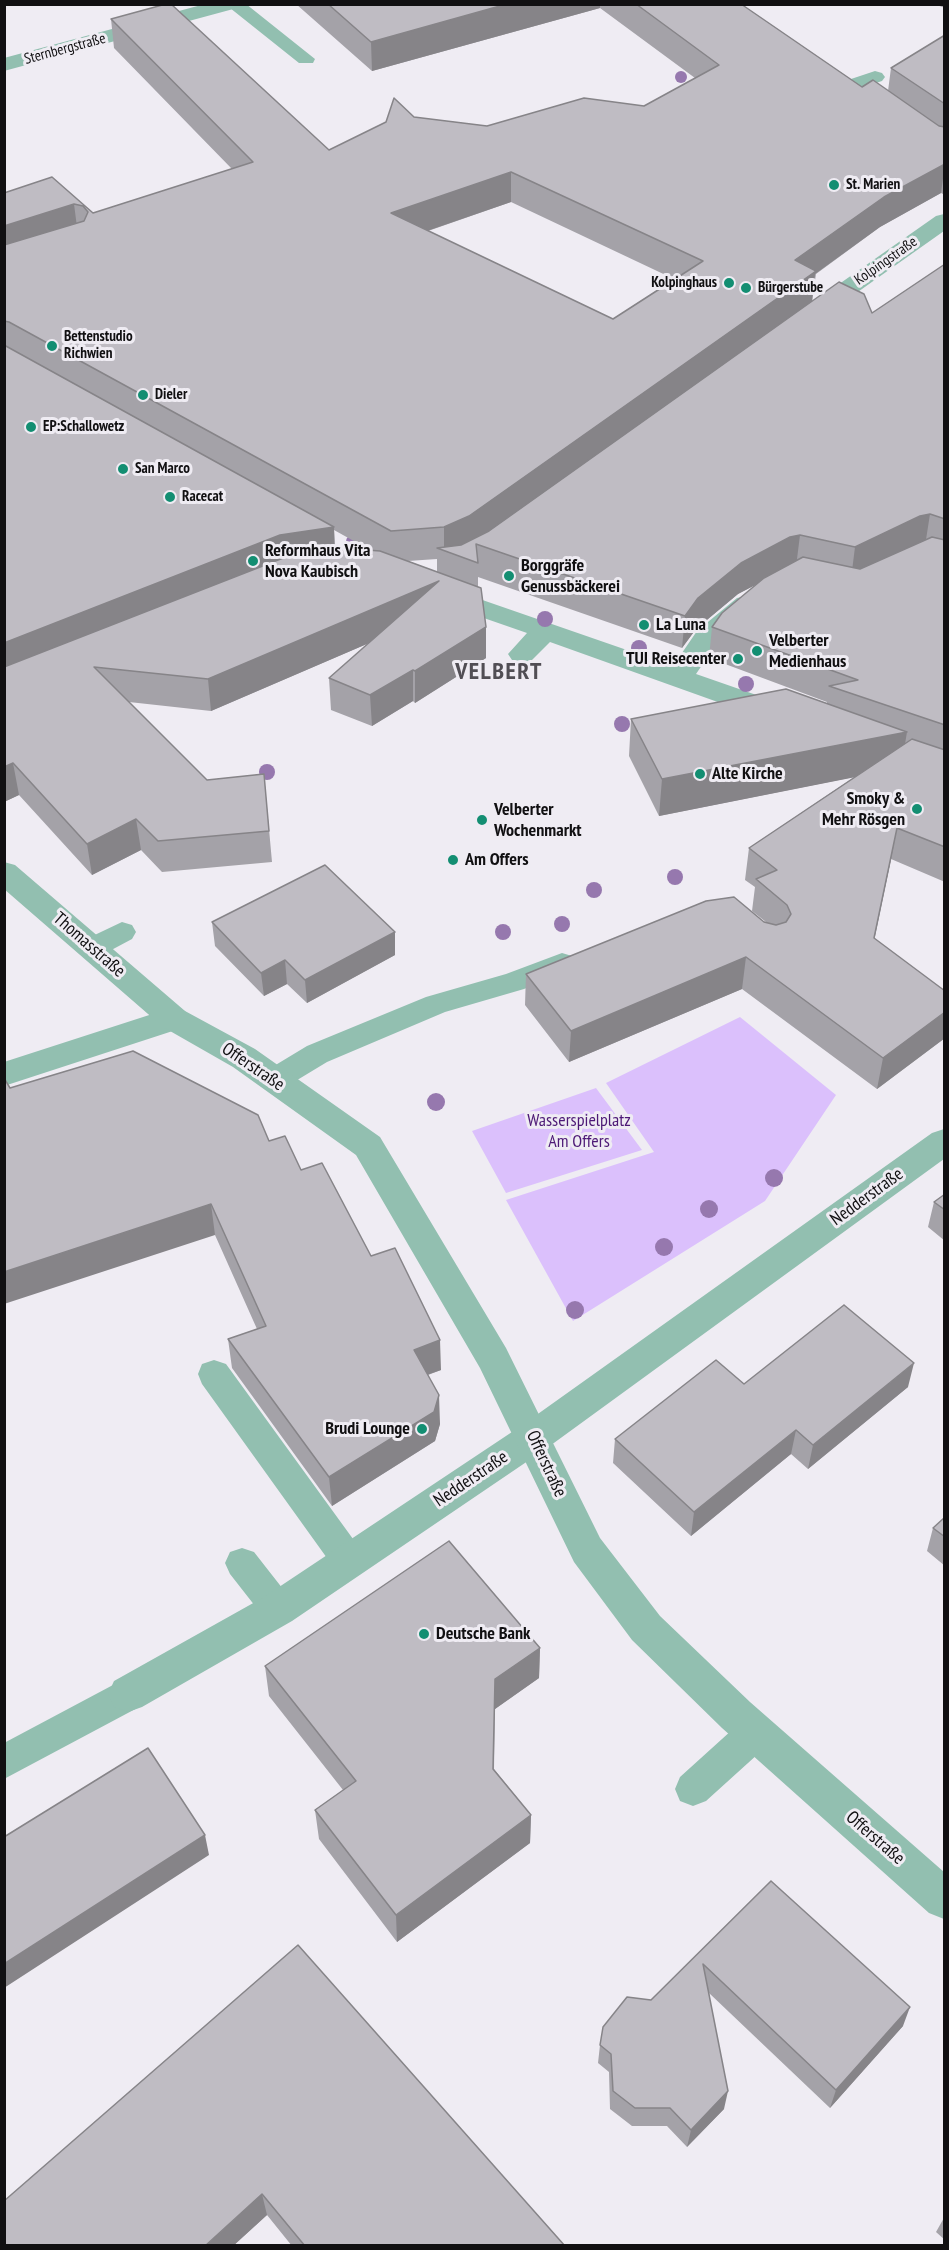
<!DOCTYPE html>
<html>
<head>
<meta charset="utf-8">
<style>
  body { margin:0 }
  #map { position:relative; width:949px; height:2250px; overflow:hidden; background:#efecf3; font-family:"PT Sans Narrow",sans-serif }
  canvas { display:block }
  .frame { position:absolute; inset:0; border:6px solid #111012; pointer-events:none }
</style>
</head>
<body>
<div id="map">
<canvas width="949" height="2250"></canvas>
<div class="frame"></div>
</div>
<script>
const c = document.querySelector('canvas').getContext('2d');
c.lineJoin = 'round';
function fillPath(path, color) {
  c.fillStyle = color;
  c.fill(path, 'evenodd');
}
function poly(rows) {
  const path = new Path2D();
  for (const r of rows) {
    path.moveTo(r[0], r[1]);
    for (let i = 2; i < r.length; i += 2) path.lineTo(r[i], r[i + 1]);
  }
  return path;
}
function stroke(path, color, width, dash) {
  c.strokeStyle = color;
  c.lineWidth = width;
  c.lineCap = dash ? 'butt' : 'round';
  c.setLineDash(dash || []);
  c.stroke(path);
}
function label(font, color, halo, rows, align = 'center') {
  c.font = font + ' "PT Sans Narrow",sans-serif';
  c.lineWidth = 6;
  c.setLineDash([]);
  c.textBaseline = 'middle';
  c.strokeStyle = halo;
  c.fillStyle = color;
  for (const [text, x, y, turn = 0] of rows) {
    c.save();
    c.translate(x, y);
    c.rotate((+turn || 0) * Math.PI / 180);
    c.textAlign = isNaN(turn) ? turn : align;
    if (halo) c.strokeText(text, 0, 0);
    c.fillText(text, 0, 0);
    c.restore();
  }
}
fillPath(poly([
  [740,1017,836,1095,765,1201,573,1321,506,1200,654,1152,606,1083],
  [596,1088,642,1150,506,1193,472,1131]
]), '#dbc0fc');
fillPath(poly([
  [225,4,246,4,315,59,313,63,299,63,225,4],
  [875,71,882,73,885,77,882,81,852,91,842,85,845,81,875,71],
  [122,922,132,925,136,932,132,939,102,955,92,958,82,955,78,948,82,941,122,922],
  [562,953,572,956,576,963,572,970,524,989,445,1012,327,1062,284,1088,274,1091,264,1088,259,1080,264,1072,307,1046,426,997,506,974,562,953],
  [214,1360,226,1364,361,1550,366,1561,361,1572,349,1576,337,1572,202,1384,198,1374,202,1364,214,1360],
  [242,1548,254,1552,290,1598,296,1609,290,1620,278,1625,266,1620,230,1574,225,1563,230,1552,242,1548],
  [128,1677,141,1682,146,1694,141,1706,4,1779,4,1743,128,1677],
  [756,1715,769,1720,774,1732,769,1744,706,1801,693,1806,680,1801,675,1789,680,1777,743,1720,756,1715]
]), '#92bfb0');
fillPath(poly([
  [442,586,673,666,697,631,737,598,747,596,757,598,760,604,757,610,717,643,696,674,788,706,792,713,788,720,778,722,768,720,550,642,532,660,522,663,512,660,508,654,527,633,432,600,429,594,432,588,442,586]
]), '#92bfb0');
fillPath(poly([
  [944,214,944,231,821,318,805,318,801,313,805,308,936,216,944,214],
  [174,1007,185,1011,190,1019,185,1027,4,1086,4,1062,174,1007],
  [944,1129,944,1159,547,1448,292,1621,142,1707,128,1712,114,1707,108,1694,114,1681,264,1597,521,1426,932,1133,944,1129]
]), '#92bfb0');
fillPath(poly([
  [205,4,240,4,237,8,4,71,4,58,205,4],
  [4,862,15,865,185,1011,255,1049,380,1137,506,1348,600,1538,660,1616,750,1702,944,1872,944,1919,929,1913,722,1728,632,1640,574,1562,480,1368,356,1155,233,1067,163,1027,4,889,4,862]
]), '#92bfb0');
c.fillStyle = '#9678ae';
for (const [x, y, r] of [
  [681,77,6],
  [354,542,8],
  [545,619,8],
  [639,648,8],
  [746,684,8],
  [622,724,8],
  [267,772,8],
  [675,877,8],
  [594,890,8],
  [562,924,8],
  [503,932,8],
  [436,1102,9],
  [774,1178,9],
  [709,1209,9],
  [664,1247,9],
  [575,1310,9]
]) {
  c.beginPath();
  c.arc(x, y, r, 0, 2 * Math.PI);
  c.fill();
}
fillPath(poly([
  [296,4,741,4,862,87,888,91,891,68,945,35,945,195,941,193,880,227,816,274,812,301,872,313,945,264,945,882,891,859,874,939,945,991,945,1038,877,1089,742,989,569,1062,525,1005,526,974,764,922,766,922,752,911,755,887,745,880,749,848,854,777,659,816,629,756,631,719,827,704,827,702,709,658,712,627,756,584,738,594,696,629,682,648,478,577,478,587,486,658,415,703,413,701,372,726,331,710,329,678,369,643,211,711,129,702,207,780,264,774,272,862,162,872,141,850,92,875,19,795,4,802,4,193,52,177,93,213,232,169,114,48,111,19,329,150,414,117,487,126,644,106,695,78,600,8,372,71],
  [511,202,674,279,613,319,428,231],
  [334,530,370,550,335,547],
  [437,559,437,572,408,561],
  [934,4,945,4,945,8],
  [212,922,395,955,307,1003,287,984,264,996,215,946],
  [10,1088,269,1141,301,1170,371,1256,441,1370,428,1375,440,1424,435,1441,332,1506,232,1368,228,1339,257,1329,215,1235],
  [945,1194,945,1241,928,1227,934,1202],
  [744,1384,908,1387,808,1469,791,1454,691,1536,613,1463,615,1439],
  [945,1517,945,1566,927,1551,933,1528],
  [540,1648,539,1678,495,1709,494,1769,531,1815,530,1843,397,1942,319,1839,315,1810,343,1790,269,1696,265,1666],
  [771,1881,903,2026,830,2108,709,1993,724,2109,687,2147,667,2126,632,2126,610,2109,609,2072,598,2063,600,2045,651,2000],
  [298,1945,565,2246,292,2246,267,2215,233,2246],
  [945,2216,945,2240,936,2232]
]), '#a4a2a8');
fillPath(poly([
  [507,4,600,4,600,8,372,71,371,42],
  [945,164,941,193,880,227,815,274,812,302,469,547,444,551,444,527,795,260,884,197],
  [511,172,511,202,392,243,391,213],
  [74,204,78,235,4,258,4,226],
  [930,514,925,546,851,579,855,547,920,516],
  [334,527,335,558,4,677,4,643,280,535],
  [800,535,796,567,787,569,738,594,696,629,682,648,685,616,698,598,741,563,790,537],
  [439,581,439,613,211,711,208,679],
  [486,627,486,658,415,703,415,671],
  [413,670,413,701,372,726,370,695],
  [907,732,901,768,659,816,662,779],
  [13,763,19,795,4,802,4,767],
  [136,819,141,850,92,875,87,844],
  [897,828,891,859,868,970,874,938],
  [395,932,395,955,307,1003,305,980],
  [746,957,742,989,569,1062,571,1031],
  [285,960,287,984,264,996,261,973],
  [945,1012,945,1038,877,1089,883,1058],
  [211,1204,215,1235,4,1304,4,1272],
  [440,1340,441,1370,415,1379,414,1350],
  [914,1363,908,1387,808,1469,813,1445],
  [439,1395,440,1424,435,1441,332,1506,329,1477],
  [796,1430,791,1454,691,1536,694,1512],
  [540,1648,539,1678,495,1709,495,1679],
  [531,1815,530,1843,397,1942,396,1915],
  [205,1835,209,1855,4,1988,4,1964],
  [910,2007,903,2026,830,2108,836,2090],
  [728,2091,724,2109,687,2147,691,2130],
  [262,2194,267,2215,233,2246,205,2246]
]), '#868488');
const building = poly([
  [166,4,171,4,329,150,386,122,394,98,414,117,487,126,584,98,644,106,719,65,636,4,741,4,862,87,873,80,939,126,945,127,945,164,884,197,795,260,816,271,469,516,444,527,391,531,9,322,4,321,4,245,84,221,88,212,83,206,74,204,4,226,4,193,52,177,93,213,253,162,111,19,166,4],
  [511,172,703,261,613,319,391,213,511,172],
  [328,4,507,4,371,42,328,4],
  [945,35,945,104,891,68,945,35],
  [945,264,945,519,930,514,920,516,855,547,800,535,790,537,741,563,698,598,685,616,476,544,478,563,437,548,461,545,489,531,839,282,864,294,872,313,945,264],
  [4,345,334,527,280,535,4,643,4,345],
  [932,537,945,540,945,725,829,686,858,680,712,627,722,613,764,578,803,557,860,569,932,537],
  [328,547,380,551,481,588,486,627,415,671,413,670,370,695,329,678,439,581,208,679,94,667,207,780,264,774,269,831,158,841,136,819,87,844,13,763,4,767,4,667,296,553,328,547],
  [786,689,907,732,662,779,631,719,786,689],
  [912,739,945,750,945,847,897,828,874,938,945,991,945,1012,883,1058,746,957,571,1031,526,974,706,901,734,897,764,922,776,925,786,922,791,914,787,905,756,879,777,870,749,848,912,739],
  [325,865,395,932,305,980,285,960,261,973,212,922,325,865],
  [133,1051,258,1115,269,1141,285,1136,301,1170,322,1163,371,1256,395,1248,440,1340,414,1350,439,1395,434,1412,329,1477,228,1339,266,1326,211,1204,4,1272,4,1078,10,1088,133,1051],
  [945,1194,945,1210,934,1202,945,1194],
  [844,1305,914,1363,813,1445,796,1430,694,1512,615,1439,716,1360,744,1384,844,1305],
  [945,1517,945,1537,933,1528,945,1517],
  [449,1541,540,1648,495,1679,493,1769,531,1815,396,1915,315,1810,356,1781,265,1666,449,1541],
  [148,1748,205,1835,4,1964,4,1837,148,1748],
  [771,1881,910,2007,836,2090,703,1964,728,2091,691,2130,670,2108,635,2108,613,2091,611,2054,600,2045,603,2027,627,1997,651,2000,771,1881],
  [298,1945,565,2246,305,2246,262,2194,205,2246,4,2246,4,2201,298,1945]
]);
fillPath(building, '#bfbcc3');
stroke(building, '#868488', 1.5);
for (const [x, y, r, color] of [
  [834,185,6,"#138e72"],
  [729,283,6,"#138e72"],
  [746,288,6,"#138e72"],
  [52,346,6,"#138e72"],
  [143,395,6,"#138e72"],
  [31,427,6,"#138e72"],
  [123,469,6,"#138e72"],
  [170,497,6,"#138e72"],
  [253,561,6,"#138e72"],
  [509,576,6,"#138e72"],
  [644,625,6,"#138e72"],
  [757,651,6,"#138e72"],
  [738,659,6,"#138e72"],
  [700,774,6,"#138e72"],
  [917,809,6,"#138e72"],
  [482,820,6,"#138e72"],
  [453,860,6,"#138e72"],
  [422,1429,6,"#138e72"],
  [424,1634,6,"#138e72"]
]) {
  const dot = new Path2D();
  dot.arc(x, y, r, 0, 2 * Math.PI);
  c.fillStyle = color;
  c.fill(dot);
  stroke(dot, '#efecf3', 2);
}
label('15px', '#111012', '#efecf3', [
  ["Sternbergstraße",65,49,-15],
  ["Kolpingstraße",886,261,-35]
]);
label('bold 15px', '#111012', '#efecf3', [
  ["St. Marien",846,185],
  ["Kolpinghaus",717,283,"right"],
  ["Bürgerstube",758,288],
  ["Bettenstudio",64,337],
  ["Richwien",64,354],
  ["Dieler",155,395],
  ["EP:Schallowetz",43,427],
  ["San Marco",135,469],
  ["Racecat",182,497]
], 'left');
label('bold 18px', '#111012', '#efecf3', [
  ["Reformhaus Vita",265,551],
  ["Nova Kaubisch",265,572],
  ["Borggräfe",521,566],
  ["Genussbäckerei",521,587],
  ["La Luna",656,625],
  ["Velberter",769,641],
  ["Medienhaus",769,662],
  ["TUI Reisecenter",726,659,"right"],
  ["Alte Kirche",712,774],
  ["Smoky &",905,799,"right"],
  ["Mehr Rösgen",905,820,"right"],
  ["Velberter",494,810],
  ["Wochenmarkt",494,831],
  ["Am Offers",465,860],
  ["Brudi Lounge",410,1429,"right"],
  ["Deutsche Bank",436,1634]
], 'left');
label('18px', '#111012', '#efecf3', [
  ["Thomasstraße",89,945,41],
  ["Offerstraße",253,1067,34],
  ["Nedderstraße",867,1197,-36],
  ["Offerstraße",546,1464,65],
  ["Nedderstraße",471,1479,-34],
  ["Offerstraße",875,1838,41]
]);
label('18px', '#4d1976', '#efecf3', [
  ["Wasserspielplatz",579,1121],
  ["Am Offers",579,1142]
]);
c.letterSpacing = '1.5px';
label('bold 24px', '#514e54', '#efecf3', [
  ["VELBERT",499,672]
]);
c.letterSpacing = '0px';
</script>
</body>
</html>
